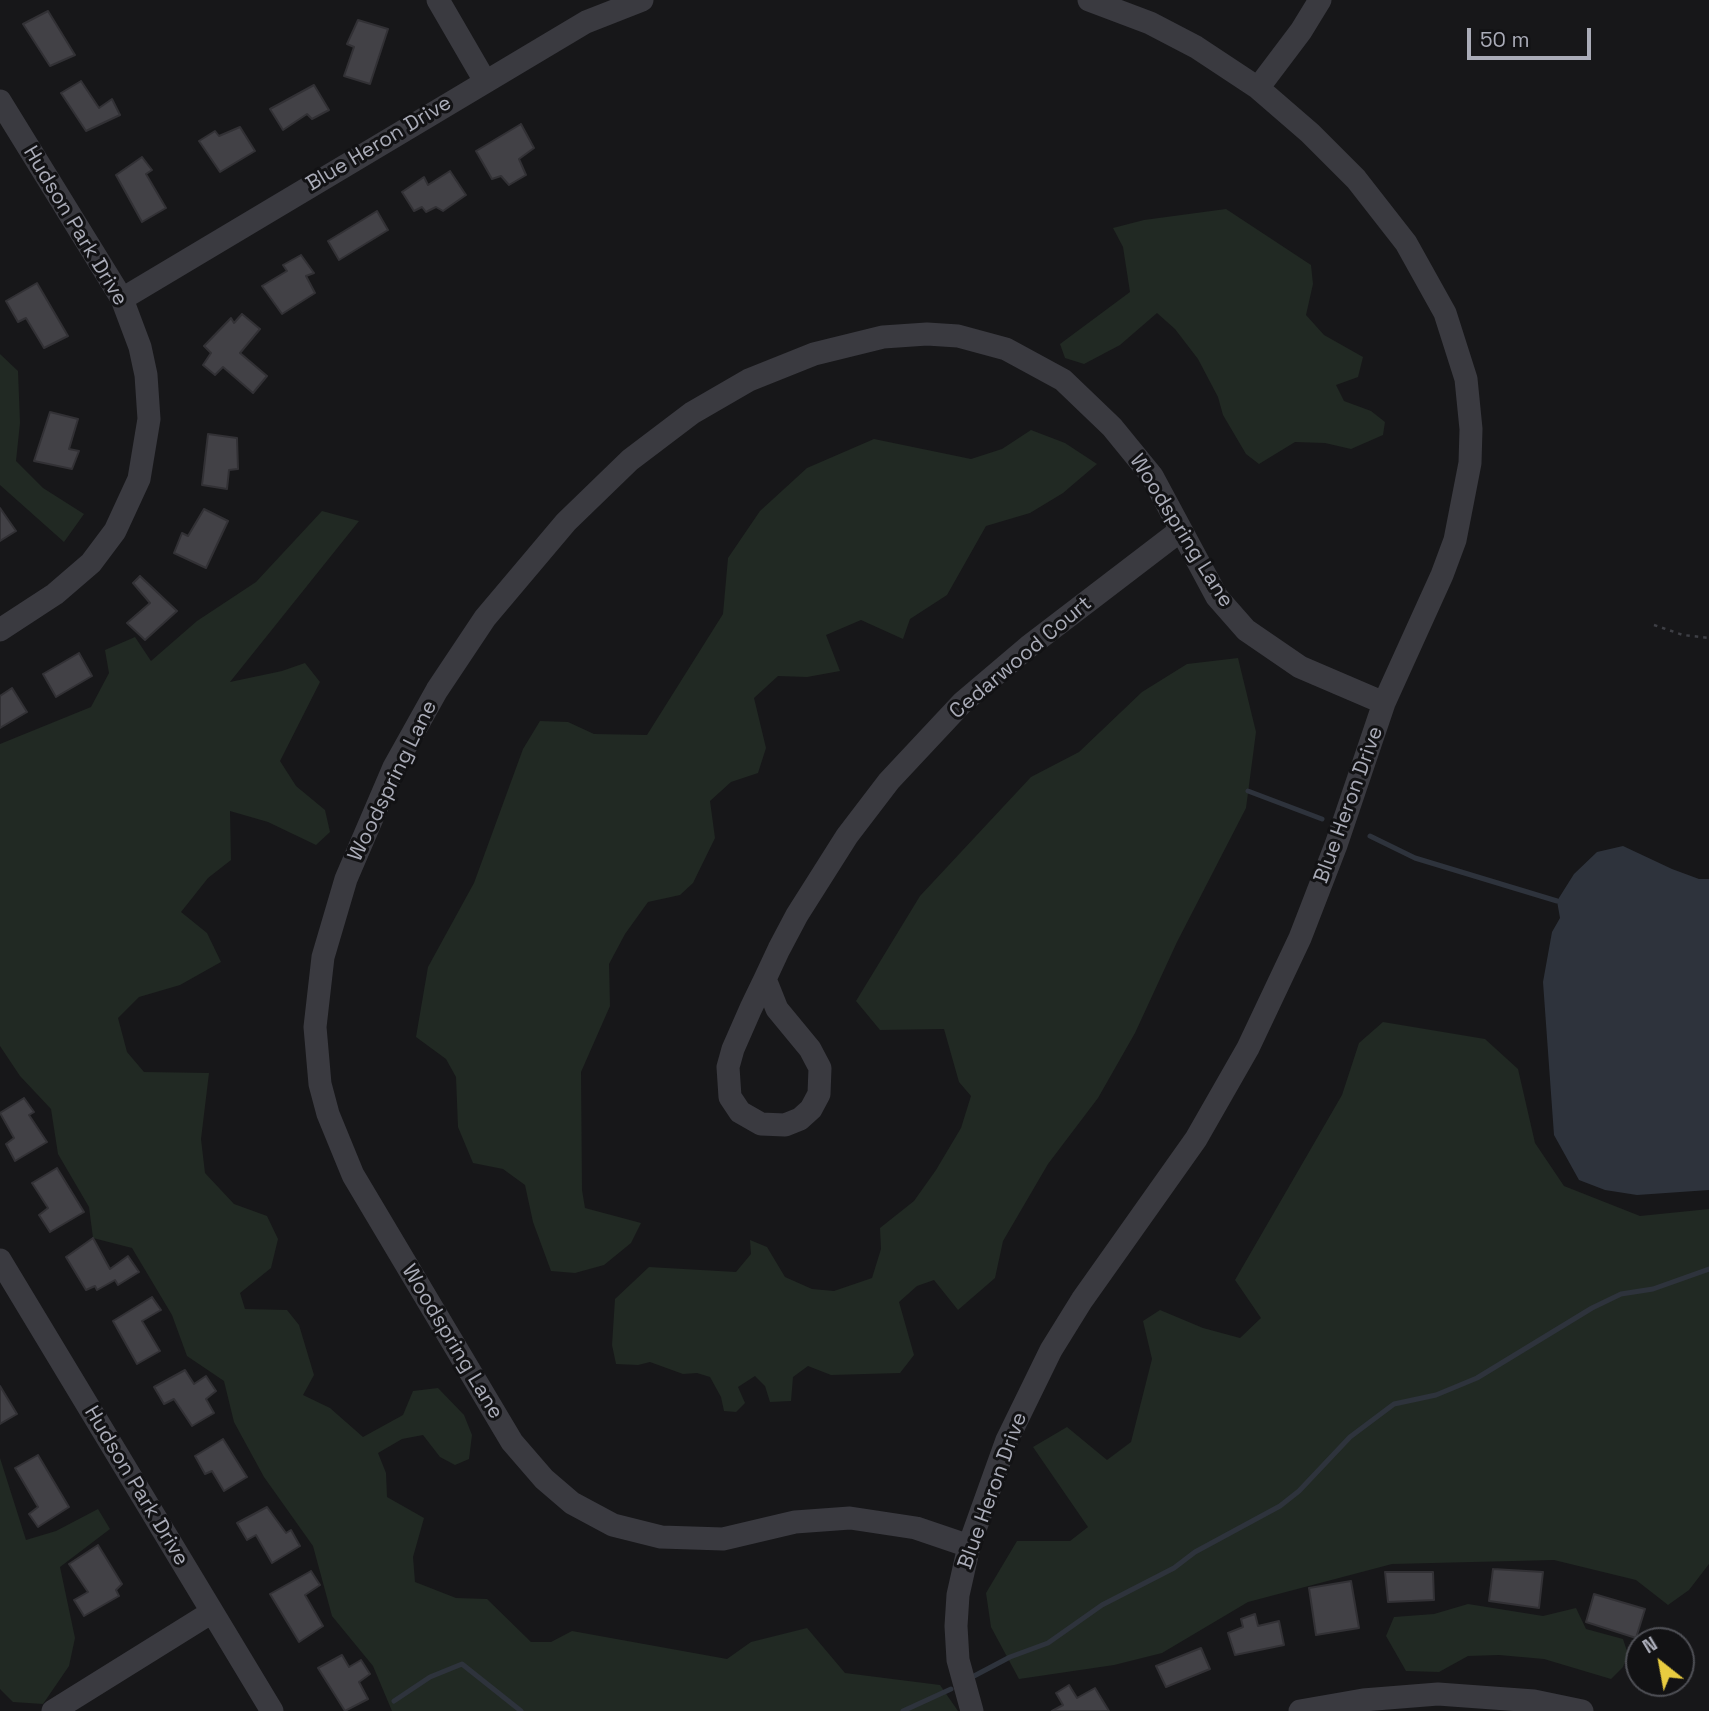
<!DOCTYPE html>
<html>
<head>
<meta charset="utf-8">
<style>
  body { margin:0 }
  #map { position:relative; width:1709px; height:1711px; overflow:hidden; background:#171719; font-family:"Space Grotesk",sans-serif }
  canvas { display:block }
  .north { position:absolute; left:1625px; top:1627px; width:70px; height:70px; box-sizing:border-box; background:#121214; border:2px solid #4f5056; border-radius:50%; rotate:329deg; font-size:19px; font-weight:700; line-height:28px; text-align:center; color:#aaacb8 }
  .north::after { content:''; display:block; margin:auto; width:24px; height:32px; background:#e8cc40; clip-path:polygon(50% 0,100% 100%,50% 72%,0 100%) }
  .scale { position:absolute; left:1467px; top:28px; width:124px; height:32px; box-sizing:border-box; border:4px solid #aaacb8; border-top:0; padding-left:9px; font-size:21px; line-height:24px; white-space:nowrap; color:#aaacb8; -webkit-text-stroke:5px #121214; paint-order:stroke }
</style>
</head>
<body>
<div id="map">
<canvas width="1709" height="1711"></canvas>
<div class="north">N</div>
<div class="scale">50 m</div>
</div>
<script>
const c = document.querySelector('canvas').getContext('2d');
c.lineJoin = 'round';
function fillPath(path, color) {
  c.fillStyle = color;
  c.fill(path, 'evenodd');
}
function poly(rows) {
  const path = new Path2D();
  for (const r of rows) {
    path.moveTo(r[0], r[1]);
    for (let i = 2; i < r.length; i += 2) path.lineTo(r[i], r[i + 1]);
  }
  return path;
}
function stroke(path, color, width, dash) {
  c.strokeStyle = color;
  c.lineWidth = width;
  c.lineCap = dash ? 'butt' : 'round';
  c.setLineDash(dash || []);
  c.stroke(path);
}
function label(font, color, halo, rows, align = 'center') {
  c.font = font + ' "Space Grotesk",sans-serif';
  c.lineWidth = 6;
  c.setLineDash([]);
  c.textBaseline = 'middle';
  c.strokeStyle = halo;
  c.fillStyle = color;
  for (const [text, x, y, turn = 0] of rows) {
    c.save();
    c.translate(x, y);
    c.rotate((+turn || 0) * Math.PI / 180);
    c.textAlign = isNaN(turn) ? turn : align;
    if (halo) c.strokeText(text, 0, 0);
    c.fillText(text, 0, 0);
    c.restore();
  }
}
fillPath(poly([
  [1226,209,1311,265,1313,284,1306,315,1324,335,1363,357,1358,377,1336,385,1344,401,1371,411,1385,422,1383,435,1351,449,1325,443,1295,442,1259,464,1246,454,1223,415,1218,397,1198,359,1175,329,1157,313,1120,345,1084,364,1065,358,1060,344,1130,292,1123,247,1113,228,1144,220],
  [0,354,18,371,20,423,16,461,43,488,84,514,64,542,0,485],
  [1031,430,1065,443,1097,464,1063,493,1030,513,986,526,947,595,910,619,903,639,861,620,826,635,840,671,807,677,778,676,754,698,766,748,758,773,731,782,710,801,715,838,693,883,680,895,648,902,625,934,609,964,610,1006,581,1072,582,1190,585,1208,641,1223,631,1243,604,1265,575,1273,551,1271,533,1222,525,1185,503,1169,473,1163,458,1127,456,1077,446,1059,416,1037,428,967,474,883,523,749,540,721,568,722,594,734,647,735,723,614,728,558,760,511,807,468,874,439,971,459,1002,449],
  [322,511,359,521,230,682,282,671,305,663,320,682,280,761,296,786,325,810,330,832,316,845,268,822,230,811,231,860,208,878,181,912,207,933,221,962,180,985,139,997,118,1018,127,1052,144,1072,209,1073,201,1139,205,1173,234,1204,267,1216,278,1239,271,1268,240,1293,245,1309,287,1310,299,1325,314,1375,303,1395,330,1408,363,1437,403,1415,413,1391,438,1388,464,1415,472,1435,469,1459,455,1465,440,1457,423,1435,402,1439,378,1453,386,1473,387,1497,424,1518,413,1557,415,1582,456,1598,487,1599,531,1642,551,1642,572,1631,727,1659,751,1642,807,1628,845,1673,940,1685,958,1711,392,1711,373,1666,332,1616,313,1546,264,1477,234,1422,224,1381,187,1356,172,1315,132,1248,93,1238,89,1207,58,1154,51,1109,20,1076,0,1046,0,744,91,707,109,673,105,650,135,637,151,661,197,621,256,582],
  [1238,658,1256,732,1246,808,1177,942,1135,1033,1098,1098,1048,1164,1003,1241,995,1278,958,1310,934,1280,917,1286,899,1302,914,1355,900,1373,831,1375,808,1366,793,1377,791,1401,770,1402,765,1386,755,1376,738,1387,745,1403,736,1412,724,1411,721,1397,710,1377,697,1373,683,1374,650,1362,638,1365,616,1364,612,1345,615,1299,649,1267,736,1272,751,1254,750,1240,767,1247,785,1277,812,1289,834,1291,872,1278,881,1249,880,1228,914,1201,936,1170,961,1128,971,1096,959,1082,944,1029,880,1030,856,1001,920,896,1031,777,1079,752,1142,692,1187,664],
  [1383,1022,1485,1039,1518,1069,1535,1143,1564,1186,1640,1216,1709,1209,1709,1564,1689,1590,1668,1605,1636,1580,1554,1560,1392,1564,1248,1602,1162,1653,1114,1665,1019,1679,991,1627,986,1593,1017,1541,1070,1541,1088,1527,1033,1447,1067,1427,1107,1460,1131,1442,1152,1359,1143,1321,1160,1310,1203,1328,1240,1338,1261,1318,1235,1280,1342,1095,1359,1043],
  [0,1458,26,1540,56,1531,98,1509,110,1529,60,1567,75,1638,69,1666,43,1704,13,1702,0,1689],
  [1468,1604,1543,1616,1576,1608,1586,1629,1623,1639,1628,1654,1623,1667,1611,1679,1544,1659,1499,1655,1468,1656,1439,1672,1406,1671,1386,1636,1394,1617,1434,1614]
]), '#212923');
fillPath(poly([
  [1623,846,1672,869,1699,879,1709,879,1709,1190,1637,1195,1605,1190,1579,1180,1554,1135,1543,982,1552,932,1560,918,1557,901,1574,874,1597,852]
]), '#2e333c');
stroke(poly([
  [1248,791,1322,819],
  [1370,836,1415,858,1557,901],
  [974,1676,1010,1657,1048,1643,1102,1605,1174,1568,1195,1552,1280,1506,1299,1491,1350,1437,1394,1404,1436,1395,1477,1378,1592,1308,1621,1294,1653,1289,1709,1269],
  [394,1701,430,1677,462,1664,521,1711],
  [903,1711,951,1689]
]), '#2e333c', 5);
const building = poly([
  [48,11,75,55,50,66,23,24,48,11],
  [358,20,388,29,370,84,344,76,354,47,347,44,358,20],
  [81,81,99,108,112,99,120,115,86,131,61,93,81,81],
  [314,85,329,110,312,119,307,114,283,130,270,109,314,85],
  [521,124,534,148,519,159,526,175,509,185,501,176,492,179,476,151,521,124],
  [240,127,255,151,220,172,199,141,215,131,219,136,240,127],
  [142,157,152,170,146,174,166,208,142,222,116,175,142,157],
  [450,171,466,195,443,211,436,207,426,212,422,207,414,211,402,192,424,177,428,185,450,171],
  [377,211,388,230,339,260,328,241,377,211],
  [301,255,314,273,306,276,315,293,282,314,262,286,287,271,283,265,301,255],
  [37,283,68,336,44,348,26,318,18,322,6,301,37,283],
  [242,314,260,329,240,353,267,376,253,393,223,367,215,375,203,365,211,353,204,346,231,318,234,323,242,314],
  [50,412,78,419,69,449,79,451,72,469,34,461,50,412],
  [208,434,237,438,238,469,229,470,227,489,202,485,208,434],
  [0,508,16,531,0,541,0,508],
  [204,509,228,521,206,568,174,553,182,533,188,536,204,509],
  [140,576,177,611,145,640,127,623,150,603,133,583,140,576],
  [79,653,92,676,56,697,43,674,79,653],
  [12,688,27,712,0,728,0,696,12,688],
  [24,1098,34,1112,29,1115,47,1142,15,1161,6,1144,14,1138,0,1113,24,1098],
  [57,1168,84,1212,50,1232,39,1215,48,1208,32,1183,57,1168],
  [93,1238,110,1269,128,1256,139,1272,118,1285,115,1280,97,1290,95,1286,86,1290,66,1257,93,1238],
  [152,1297,161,1310,142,1321,160,1351,137,1364,113,1321,152,1297],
  [185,1370,194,1384,206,1376,216,1391,206,1399,214,1413,192,1426,174,1399,164,1404,154,1387,185,1370],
  [0,1386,17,1414,0,1424,0,1386],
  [223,1439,247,1477,224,1491,212,1471,205,1474,195,1456,223,1439],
  [38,1455,69,1507,38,1527,29,1514,38,1507,15,1468,38,1455],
  [267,1507,286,1533,291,1530,300,1546,272,1563,256,1535,247,1540,237,1523,267,1507],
  [98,1545,122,1584,116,1590,119,1596,84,1616,74,1600,88,1592,69,1564,98,1545],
  [1493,1569,1543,1572,1539,1608,1489,1601,1493,1569],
  [311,1571,320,1585,305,1595,323,1626,299,1642,270,1594,311,1571],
  [1385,1572,1433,1572,1434,1600,1388,1602,1385,1572],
  [1351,1581,1359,1628,1316,1635,1309,1588,1351,1581],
  [1594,1594,1645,1609,1636,1638,1586,1622,1594,1594],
  [1255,1614,1258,1626,1279,1621,1284,1645,1235,1655,1228,1633,1243,1627,1241,1619,1255,1614],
  [1201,1648,1210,1669,1166,1687,1156,1666,1201,1648],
  [342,1655,349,1667,361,1660,370,1674,359,1682,368,1699,345,1711,318,1668,342,1655],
  [1069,1685,1077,1698,1095,1688,1109,1711,1052,1711,1063,1705,1056,1693,1069,1685]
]);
fillPath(building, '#424146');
stroke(building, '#323135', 2);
stroke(poly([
  [1654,625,1683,635,1709,638]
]), '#3e3f45', 2.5, [3.5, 5]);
stroke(poly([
  [438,0,485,81],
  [1258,88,1301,31,1320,0],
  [0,101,122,299,140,347,146,375,149,419,139,479,115,531,91,563,55,594,0,630],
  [122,299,586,22,642,0],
  [765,979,777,1009,810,1049,820,1068,819,1094,811,1109,800,1119,785,1125,761,1124,740,1112,730,1097,728,1067,733,1049,751,1008,765,979,779,949,797,915,847,836,889,781,962,703,1028,647,1181,530],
  [0,1260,272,1711],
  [969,1546,916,1528,850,1518,795,1522,723,1539,661,1537,613,1525,572,1503,544,1479,512,1442,353,1175,328,1114,320,1084,315,1027,323,957,346,879,394,767,437,690,485,618,566,522,630,460,692,413,749,380,814,354,883,337,927,334,958,336,1006,349,1063,380,1112,427,1152,476,1217,597,1246,630,1300,667,1384,703],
  [53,1711,212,1612],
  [972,1711,958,1660,956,1626,958,1595,969,1546,1007,1440,1051,1350,1082,1300,1196,1139,1248,1048,1300,938,1336,845,1384,703,1442,575,1455,540,1470,463,1471,429,1466,379,1445,313,1406,243,1356,179,1310,133,1258,88,1196,47,1150,23,1089,0],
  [1300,1711,1363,1700,1438,1694,1534,1701,1582,1711]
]), '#3a3a40', 23);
label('21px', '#aaacb8', '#121214', [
  ["Blue Heron Drive",379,144,-31],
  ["Hudson Park Drive",75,226,59],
  ["Woodspring Lane",1181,531,58],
  ["Cedarwood Court",1021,658,-40],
  ["Woodspring Lane",393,781,-64],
  ["Blue Heron Drive",1349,805,-70],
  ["Woodspring Lane",452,1342,59],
  ["Hudson Park Drive",136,1486,59],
  ["Blue Heron Drive",993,1491,-70]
]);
</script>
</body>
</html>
